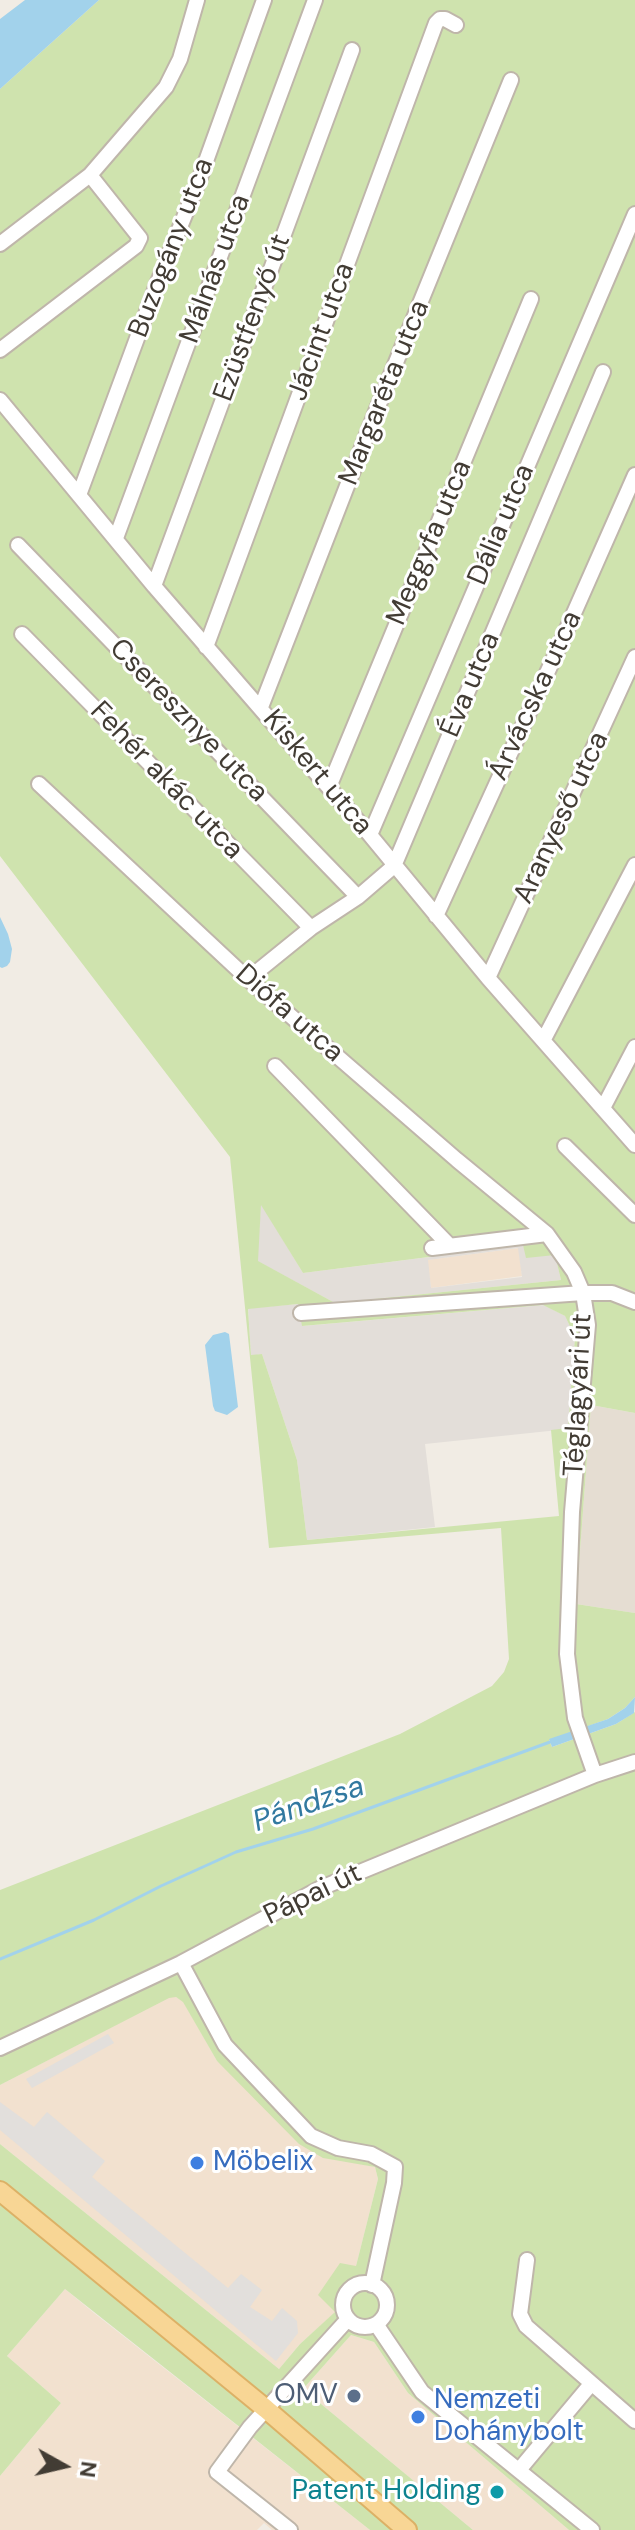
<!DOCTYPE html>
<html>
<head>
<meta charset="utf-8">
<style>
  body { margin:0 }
  #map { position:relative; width:635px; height:2530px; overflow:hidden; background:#f1ece4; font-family:"DM Sans",sans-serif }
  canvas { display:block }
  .north { position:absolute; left:24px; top:2426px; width:80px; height:80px; -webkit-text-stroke:6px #fff; paint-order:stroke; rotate:98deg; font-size:22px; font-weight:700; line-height:32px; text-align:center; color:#423c34 }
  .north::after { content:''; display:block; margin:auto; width:28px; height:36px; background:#423c34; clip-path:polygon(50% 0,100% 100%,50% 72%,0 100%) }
</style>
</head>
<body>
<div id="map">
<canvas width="635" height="2530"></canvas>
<div class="north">N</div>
</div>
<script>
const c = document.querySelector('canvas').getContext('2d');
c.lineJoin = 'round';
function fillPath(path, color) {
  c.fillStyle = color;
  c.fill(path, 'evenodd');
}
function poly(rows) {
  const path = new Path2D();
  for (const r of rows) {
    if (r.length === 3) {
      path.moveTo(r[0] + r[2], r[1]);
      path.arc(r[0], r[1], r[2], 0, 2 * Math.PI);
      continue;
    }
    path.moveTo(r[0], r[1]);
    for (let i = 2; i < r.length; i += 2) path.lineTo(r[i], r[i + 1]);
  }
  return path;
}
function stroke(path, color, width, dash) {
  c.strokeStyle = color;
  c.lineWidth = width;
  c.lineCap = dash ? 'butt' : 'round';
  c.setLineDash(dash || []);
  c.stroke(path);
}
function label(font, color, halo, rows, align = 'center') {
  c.font = font + ' "DM Sans",sans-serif';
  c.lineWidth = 6;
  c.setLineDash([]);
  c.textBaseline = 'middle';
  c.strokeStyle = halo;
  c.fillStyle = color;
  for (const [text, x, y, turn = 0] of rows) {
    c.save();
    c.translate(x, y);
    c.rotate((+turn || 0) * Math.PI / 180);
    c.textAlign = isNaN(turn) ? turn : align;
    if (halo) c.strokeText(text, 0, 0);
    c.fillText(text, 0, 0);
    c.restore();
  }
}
fillPath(poly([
  [591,1405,635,1413,635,1613,576,1604]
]), '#e5ddd2');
fillPath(poly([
  [519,1248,522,1276,431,1288,427,1260],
  [169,1997,176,1997,183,2001,217,2061,361,2164,375,2167,378,2179,356,2266,336,2312,300,2344,279,2369,0,2144,0,2085],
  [65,2289,94,2313,370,2530,272,2530,264,2523,257,2530,0,2530,0,2476,61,2403,7,2356],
  [351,2335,374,2342,408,2393,569,2530,473,2530,303,2389]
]), '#f2e1cf');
fillPath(poly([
  [261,1203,303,1273,524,1245,555,1254,561,1280,335,1303,257,1261],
  [518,1248,522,1277,431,1288,428,1260],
  [299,1304,303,1326,544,1305,565,1316,575,1337,568,1429,425,1444,435,1527,307,1540,297,1460,262,1354,251,1356,248,1308]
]), '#e3ded9');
fillPath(poly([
  [99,0,635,0,635,1413,591,1405,576,1604,635,1613,635,1697,625,1708,608,1719,549,1740,552,1747,616,1724,635,1712,635,2530,569,2530,408,2393,374,2342,351,2335,303,2389,473,2530,370,2530,65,2289,7,2356,61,2403,0,2476,0,2144,279,2369,300,2344,335,2312,318,2295,340,2263,356,2266,378,2179,375,2167,323,2158,299,2144,217,2061,183,2002,176,1997,169,1998,0,2085,0,1890,400,1734,492,1686,504,1672,509,1659,501,1528,269,1548,230,1157,0,856,0,89],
  [261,1205,303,1273,523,1245,526,1258,555,1255,561,1280,335,1303,258,1261],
  [298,1304,302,1326,543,1305,565,1316,575,1337,568,1428,551,1430,559,1516,307,1540,297,1460,262,1354,251,1355,248,1309]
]), '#cfe3ae');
fillPath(poly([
  [108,2034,114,2043,32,2088,26,2079],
  [0,2102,34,2127,47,2112,105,2161,92,2177,228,2288,241,2274,262,2290,250,2307,272,2321,282,2308,297,2321,298,2333,276,2361,0,2130]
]), '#e2dfdc');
fillPath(poly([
  [25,0,99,0,0,89,0,19],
  [0,917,8,934,12,949,10,962,7,966,2,968,0,967],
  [225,1332,229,1334,238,1407,227,1415,215,1411,213,1406,205,1345,213,1335],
  [635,1697,634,1713,616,1724,552,1747,549,1739,608,1719,625,1708]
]), '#a2d2eb');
stroke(poly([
  [0,1959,94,1920,161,1886,236,1852,313,1829,550,1742]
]), '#a2d2eb', 3);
const minor = poly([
  [0,244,90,175,166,87,180,59,197,0],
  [0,350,136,246,140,238,90,175],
  [0,400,154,586,370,835,488,978,635,1145],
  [79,495,156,287,201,175,264,0],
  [116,538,315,0],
  [18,545,358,897],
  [154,586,352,50],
  [22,634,311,928],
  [206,647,436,23,440,19,445,19,456,25],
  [261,707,377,409,511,80],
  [39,784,248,979,457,1160,547,1234,574,1272,583,1293,588,1325,572,1512,567,1654,575,1718,595,1775],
  [329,787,531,299],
  [370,835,635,214],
  [436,916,563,638,635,475],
  [488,978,635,657],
  [248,979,311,928,358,897,394,866,603,372],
  [544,1039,635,865],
  [275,1066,449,1245],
  [603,1108,635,1047],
  [565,1146,635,1215],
  [432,1248,547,1234],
  [301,1313,583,1293,612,1293,635,1302],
  [181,1963,225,2045,311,2136,338,2148,371,2154,395,2167,394,2183,372,2285],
  [0,2048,181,1963,321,1888,595,1775,635,1762],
  [527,2260,520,2314,526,2326,635,2421],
  [365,2305,22],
  [376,2324,422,2392,592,2530],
  [519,2470,591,2384],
  [290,2530,217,2472,250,2427,348,2319]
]);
const major = poly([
  [0,2191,266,2409,407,2530]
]);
stroke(minor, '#bfb6aa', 18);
stroke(major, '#dcb166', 22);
stroke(minor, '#fff', 14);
stroke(major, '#f8d695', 18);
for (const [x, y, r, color] of [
  [197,2163,8,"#3f7fe0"],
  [354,2396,8,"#5c6f8a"],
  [418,2417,8,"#3f7fe0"],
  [497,2492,8,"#0f9aa8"]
]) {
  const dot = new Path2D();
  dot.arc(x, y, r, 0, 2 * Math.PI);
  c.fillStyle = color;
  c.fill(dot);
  stroke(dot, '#fff', 3);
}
label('28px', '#423c34', '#fff', [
  ["Buzogány utca",172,248,-69],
  ["Málnás utca",216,269,-70],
  ["Ezüstfenyő út",253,318,-70],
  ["Jácint utca",322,332,-70],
  ["Margaréta utca",385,393,-68],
  ["Dália utca",502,525,-67],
  ["Meggyfa utca",430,543,-67],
  ["Éva utca",471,685,-67],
  ["Árvácska utca",536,696,-65],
  ["Cseresznye utca",188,721,46],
  ["Kiskert utca",317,773,50],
  ["Fehér akác utca",166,781,46],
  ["Aranyeső utca",562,818,-65],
  ["Diófa utca",289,1014,41],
  ["Téglagyári út",579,1395,-87],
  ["Pápai út",313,1895,-26]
]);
label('28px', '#366cbe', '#fff', [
  ["Möbelix",213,2163],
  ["Nemzeti",434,2401],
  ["Dohánybolt",434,2433]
], 'left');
label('28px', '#4e5e75', '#fff', [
  ["OMV",338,2396]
], 'right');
label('28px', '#0d838f', '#fff', [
  ["Patent Holding",481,2492]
], 'right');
label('italic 30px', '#3279a0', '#fff', [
  ["Pándzsa",309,1805,-19]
]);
</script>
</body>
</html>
